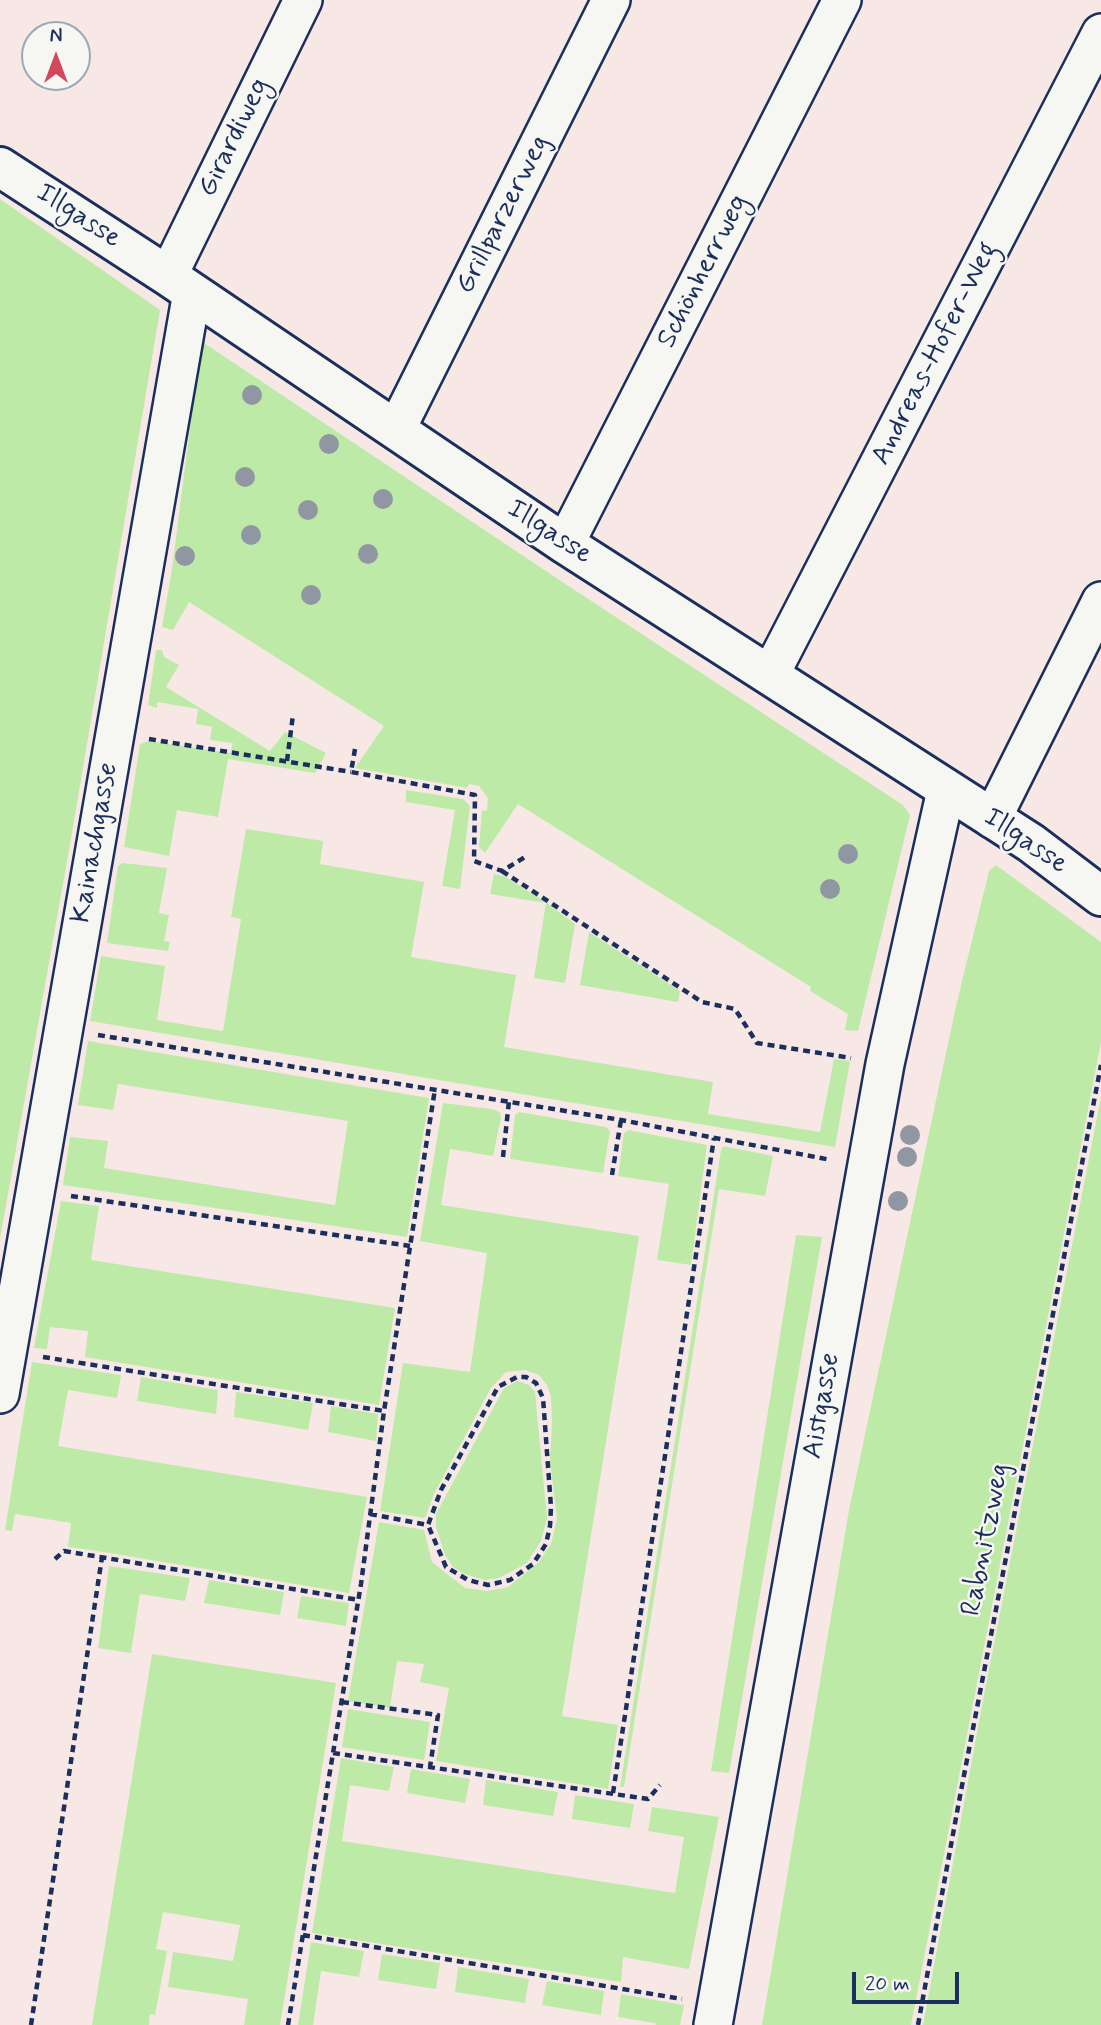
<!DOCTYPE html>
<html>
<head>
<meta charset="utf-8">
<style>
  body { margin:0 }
  #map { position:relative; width:1101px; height:2025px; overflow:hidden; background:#f7e8e5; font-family:Mynerve,sans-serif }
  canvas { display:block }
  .north { position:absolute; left:21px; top:21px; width:70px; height:70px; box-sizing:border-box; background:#f6f6f2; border:2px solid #9ea6b7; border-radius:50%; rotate:0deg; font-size:19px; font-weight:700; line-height:28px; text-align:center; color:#1b2f5e }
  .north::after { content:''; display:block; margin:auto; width:24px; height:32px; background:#d1495b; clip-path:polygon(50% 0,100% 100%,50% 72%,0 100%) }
  .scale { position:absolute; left:852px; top:1972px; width:107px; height:32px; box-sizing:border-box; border:4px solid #1b2f5e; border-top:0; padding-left:9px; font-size:21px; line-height:24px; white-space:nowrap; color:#1b2f5e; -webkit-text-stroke:5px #f6f6f2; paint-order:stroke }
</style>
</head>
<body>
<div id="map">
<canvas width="1101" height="2025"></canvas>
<div class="north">N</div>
<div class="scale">20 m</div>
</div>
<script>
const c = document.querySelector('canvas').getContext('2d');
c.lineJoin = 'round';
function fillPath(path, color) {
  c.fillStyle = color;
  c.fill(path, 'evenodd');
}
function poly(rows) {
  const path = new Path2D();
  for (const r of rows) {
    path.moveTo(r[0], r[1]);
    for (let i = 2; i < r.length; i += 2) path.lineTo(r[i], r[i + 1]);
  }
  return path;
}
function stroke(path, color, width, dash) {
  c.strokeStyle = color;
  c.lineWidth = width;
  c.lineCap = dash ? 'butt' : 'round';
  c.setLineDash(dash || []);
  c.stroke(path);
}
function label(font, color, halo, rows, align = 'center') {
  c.font = font + ' Mynerve,sans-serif';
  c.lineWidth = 5;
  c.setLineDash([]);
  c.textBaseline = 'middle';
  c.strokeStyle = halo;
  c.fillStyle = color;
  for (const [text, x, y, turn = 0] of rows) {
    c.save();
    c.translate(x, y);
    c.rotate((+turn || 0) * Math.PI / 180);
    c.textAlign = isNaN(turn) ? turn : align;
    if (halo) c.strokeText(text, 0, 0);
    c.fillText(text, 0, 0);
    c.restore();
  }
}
fillPath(poly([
  [0,199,160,310,72,833,0,1239],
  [201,341,573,589,903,805,910,815,858,1031,845,1030,848,1014,810,991,811,987,518,804,485,853,479,847,482,811,487,810,488,798,479,786,469,784,467,788,355,768,384,726,189,602,173,630,162,627,172,569],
  [156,650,162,650,164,657,179,665,166,687,270,751,285,732,326,753,315,773,228,759,218,817,177,810,169,856,124,847,140,744,149,741,230,753,233,743,210,740,212,727,196,724,198,709,157,702,157,708,148,705],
  [406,790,463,799,470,806,460,889,442,886,455,810,406,802],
  [246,829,323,841,320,864,424,882,411,957,516,975,504,1047,713,1082,708,1114,820,1132,834,1059,850,1061,835,1147,90,1021,101,956,165,966,157,1020,223,1031,241,919,231,917],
  [123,863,167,868,159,913,169,915,164,941,170,942,168,951,107,943,118,866],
  [996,865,1101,942,1101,1042,911,2025,762,2025,849,1510,956,1006,989,871],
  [494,874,504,876,547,903,575,924,565,983,534,978,546,903,490,894],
  [589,932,680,991,678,1002,580,985],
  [88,1041,429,1098,407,1237,63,1185,70,1137,108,1141,104,1168,335,1205,348,1121,118,1084,113,1110,78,1105],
  [1101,1097,1101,2025,923,2025,984,1695],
  [443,1103,492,1109,500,1112,501,1118,493,1156,450,1149,441,1205,639,1236,562,1716,618,1725,608,1789,436,1761,449,1688,420,1682,424,1664,397,1661,390,1708,348,1701,379,1522,424,1530,432,1562,465,1588,487,1591,508,1587,538,1563,551,1544,557,1519,550,1461,552,1422,551,1397,547,1385,539,1375,525,1370,506,1372,491,1388,434,1494,425,1518,380,1511,403,1363,470,1372,487,1253,420,1241],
  [519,1112,606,1127,610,1131,603,1173,510,1159,515,1115],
  [628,1130,707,1145,691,1265,657,1260,669,1184,618,1176,624,1133],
  [723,1146,773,1156,765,1196,719,1189,624,1787,620,1787,721,1150],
  [61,1201,99,1206,91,1260,395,1308,379,1405,85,1357,88,1331,50,1327,47,1349,34,1348],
  [796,1235,822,1237,729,1773,711,1771],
  [32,1362,121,1375,117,1398,68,1390,58,1446,367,1497,349,1593,91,1550,68,1547,71,1523,15,1514,12,1531,5,1530],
  [141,1377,218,1390,216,1414,137,1401],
  [517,1381,529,1385,535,1392,547,1518,541,1541,527,1563,499,1578,485,1580,464,1574,453,1567,445,1555,436,1527,436,1514,504,1388],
  [236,1392,313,1403,308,1430,234,1417],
  [331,1406,378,1414,376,1441,328,1432],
  [109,1566,190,1578,185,1601,140,1594,131,1653,98,1648],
  [209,1580,284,1592,280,1615,204,1603],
  [301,1596,349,1603,346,1626,297,1618],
  [152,1654,336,1683,280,2025,244,2025,248,1999,168,1987,173,1952,233,1961,240,1925,163,1912,156,1949,167,1951,155,2015,150,2014,149,2025,92,2025],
  [348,1709,430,1722,424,1760,342,1747],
  [341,1758,394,1767,389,1791,350,1785,342,1841,675,1893,684,1837,648,1831,652,1807,719,1817,689,1969,623,1957,621,1982,312,1933],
  [411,1769,470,1779,465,1803,407,1793],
  [486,1780,558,1792,553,1816,483,1805],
  [575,1795,634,1804,630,1828,572,1819],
  [311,1942,364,1951,359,1977,321,1971,313,2025,298,2025],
  [382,1954,440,1963,436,1989,378,1980],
  [458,1967,529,1979,525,2003,455,1992],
  [547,1981,604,1991,601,2015,542,2005],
  [621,1994,684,2005,680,2025,656,2025,655,2023,618,2017]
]), '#beeaa8');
const street = poly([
  [168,276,303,0],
  [396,430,611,0],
  [565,544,842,0],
  [770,675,1101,33],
  [992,819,1101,601],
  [0,1394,192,292],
  [713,2025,885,1064,946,790]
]);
const secondary = poly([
  [0,167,168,276,565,544,1031,843,1101,896]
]);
stroke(street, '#1b2f5e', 42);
stroke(secondary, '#1b2f5e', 44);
stroke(poly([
  [149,739,351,772],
  [355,749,351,772,475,795,474,861,502,871,525,857],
  [287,761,293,715],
  [502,871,702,1002,735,1009,757,1043,851,1058],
  [98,1035,621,1120,831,1160],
  [503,1157,509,1101],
  [612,1175,621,1120],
  [71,1196,410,1246],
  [43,1357,384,1411],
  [370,1514,428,1525,441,1490,498,1387,517,1377,526,1377,536,1383,543,1398,551,1507,550,1526,546,1544,533,1564,510,1580,488,1585,468,1580,446,1567,428,1525],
  [55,1559,64,1551,359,1600],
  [342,1702,438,1715,430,1767],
  [333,1753,648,1799,660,1785],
  [613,1793,714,1138],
  [303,1935,682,1999],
  [31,2025,102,1557],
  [288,2025,361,1584,384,1411,435,1089],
  [918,2025,960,1796,1101,1065]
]), '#1b2f5e', 4.5, [7, 5]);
stroke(street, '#f6f6f2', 37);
stroke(secondary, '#f6f6f2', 38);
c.fillStyle = '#9097a3';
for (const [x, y] of [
  [252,395],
  [329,444],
  [245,477],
  [383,499],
  [308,510],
  [251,535],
  [368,554],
  [185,556],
  [311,595],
  [848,854],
  [830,889],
  [910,1135],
  [907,1157],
  [898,1201]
]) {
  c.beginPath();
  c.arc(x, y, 10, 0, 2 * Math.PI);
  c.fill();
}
label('28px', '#1b2f5e', '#f6f6f2', [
  ["Girardiweg",235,138,-64],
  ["Grillparzerweg",504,215,-63],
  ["Illgasse",78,217,33],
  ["Schönherrweg",704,272,-63],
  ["Andreas-Hofer-Weg",936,354,-63],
  ["Illgasse",549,533,33],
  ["Illgasse",1025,842,34],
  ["Kainachgasse",96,843,-80],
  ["Aistgasse",823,1406,-80],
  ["Rabnitzweg",987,1540,-79]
]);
</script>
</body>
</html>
